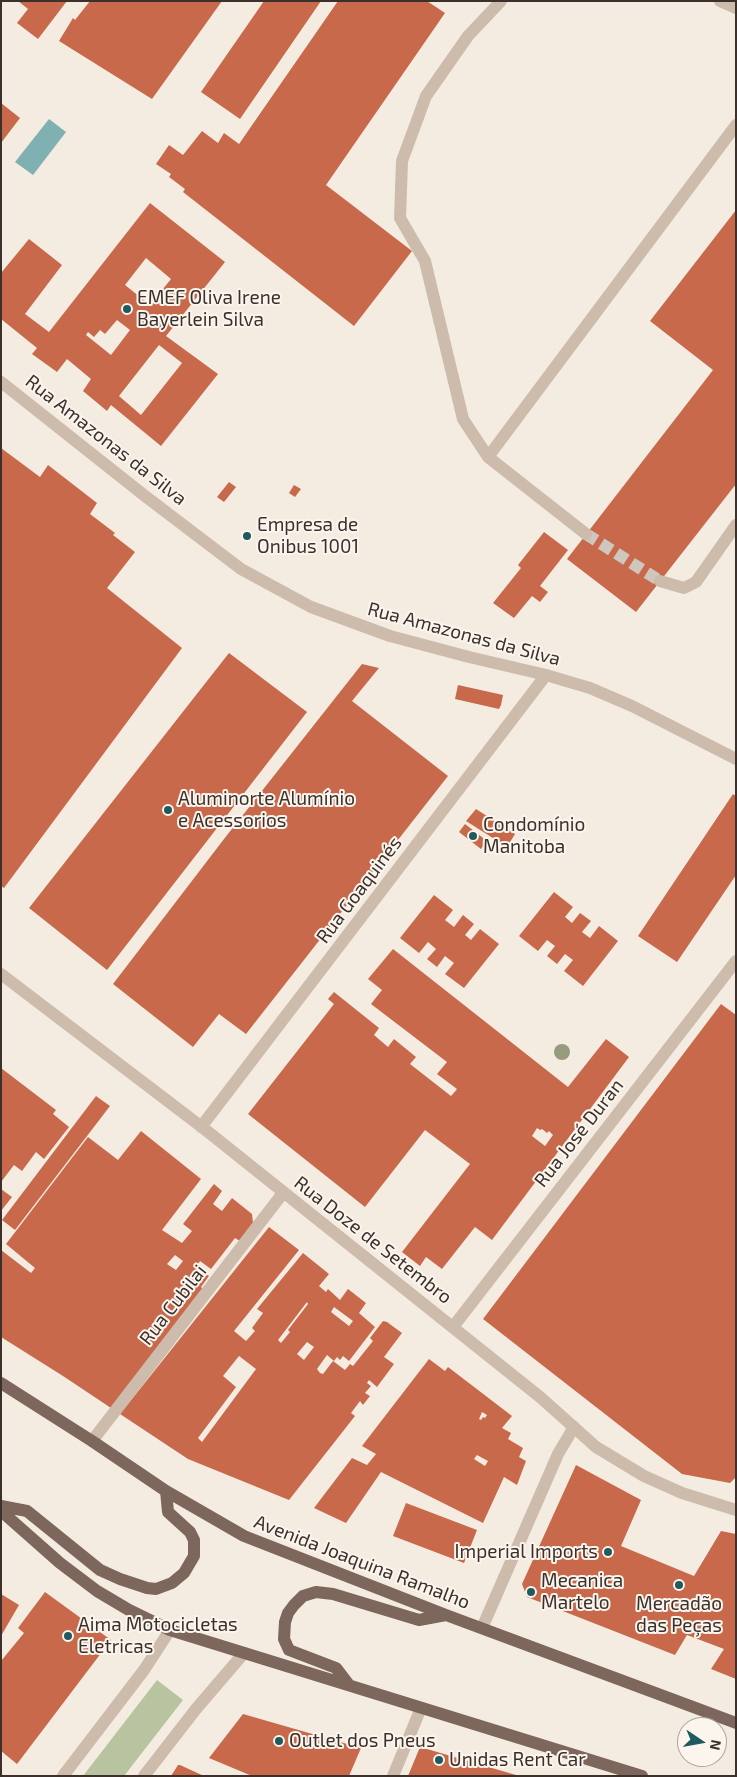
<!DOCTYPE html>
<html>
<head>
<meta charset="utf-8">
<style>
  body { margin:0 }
  #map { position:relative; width:737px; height:1777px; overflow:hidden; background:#f4ebe1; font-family:"Exo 2",sans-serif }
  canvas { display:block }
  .frame { position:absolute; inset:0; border:2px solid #3b302b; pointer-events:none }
  .north { position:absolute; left:677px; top:1717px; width:50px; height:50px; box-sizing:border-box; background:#fbf5ee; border:1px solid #aea6a0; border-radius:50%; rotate:102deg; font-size:14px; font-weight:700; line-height:20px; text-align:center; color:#3b302b }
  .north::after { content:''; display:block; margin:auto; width:18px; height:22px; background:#1f5a5e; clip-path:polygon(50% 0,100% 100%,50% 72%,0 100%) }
</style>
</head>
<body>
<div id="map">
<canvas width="737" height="1777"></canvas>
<div class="frame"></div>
<div class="north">N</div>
</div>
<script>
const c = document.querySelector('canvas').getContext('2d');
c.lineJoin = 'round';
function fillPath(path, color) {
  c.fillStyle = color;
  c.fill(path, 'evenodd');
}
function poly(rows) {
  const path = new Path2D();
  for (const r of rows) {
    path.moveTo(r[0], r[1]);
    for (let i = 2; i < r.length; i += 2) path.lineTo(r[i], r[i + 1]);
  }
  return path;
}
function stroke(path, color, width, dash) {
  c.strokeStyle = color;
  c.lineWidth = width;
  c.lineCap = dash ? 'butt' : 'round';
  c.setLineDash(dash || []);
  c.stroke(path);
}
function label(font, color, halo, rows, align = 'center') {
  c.font = font + ' "Exo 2",sans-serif';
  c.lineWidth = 4;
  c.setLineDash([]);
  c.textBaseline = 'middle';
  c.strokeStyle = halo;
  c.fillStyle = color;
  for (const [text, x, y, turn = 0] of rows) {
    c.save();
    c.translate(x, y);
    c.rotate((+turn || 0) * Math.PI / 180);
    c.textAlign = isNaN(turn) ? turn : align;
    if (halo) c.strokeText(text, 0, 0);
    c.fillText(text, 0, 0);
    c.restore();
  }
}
fillPath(poly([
  [157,1680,183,1700,124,1776,83,1776]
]), '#b8c4a0');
fillPath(poly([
  [49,119,66,132,33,175,15,162]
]), '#7fb0b2');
fillPath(poly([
  [18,1,67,1,38,39,17,23,28,9],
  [90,1,222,1,152,99,59,41,73,18,75,20],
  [264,1,321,1,240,119,201,92],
  [338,1,427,1,445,13,326,185,412,251,354,326,183,192,185,189,169,177,171,174,156,164,169,145,183,155,202,131,218,143,224,133,239,144],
  [1,103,20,118,1,143],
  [150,203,225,262,166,336,218,374,161,446,111,405,107,411,83,391,91,379,67,359,57,372,32,354,37,348,1,319,1,273,29,239,62,265,25,314,49,332],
  [146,258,171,279,150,305,125,285],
  [117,320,130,330,111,355,86,335,88,332,94,337,100,330,105,334],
  [159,345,182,363,141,415,119,396],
  [736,210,736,484,636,612,567,559,713,370,650,321],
  [1,448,40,477,48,465,97,503,90,514,115,533,113,535,135,552,107,588,182,648,4,888,1,886],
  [229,482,236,487,224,502,217,497],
  [294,485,301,489,295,497,289,493],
  [544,532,568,550,540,586,548,592,540,602,532,596,514,618,493,603,521,568,518,565],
  [229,653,307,712,107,970,29,908],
  [362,664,379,668,352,701,448,776,246,1034,219,1014,193,1047,113,984,224,839],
  [458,685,503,695,501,705,499,709,455,699],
  [733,794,736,796,736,875,677,962,638,936],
  [476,809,515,834,507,847,466,821],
  [465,824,487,841,481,849,459,832],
  [554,892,573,907,565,917,572,923,580,913,591,921,582,932,590,938,599,926,618,941,583,986,564,971,573,960,565,954,557,964,547,956,555,946,547,940,538,951,519,936],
  [434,895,453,910,445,920,454,927,463,915,474,924,465,935,471,940,480,929,499,944,464,988,445,974,454,963,445,956,437,967,427,959,436,949,428,942,419,953,400,938],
  [393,949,568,1087,606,1039,629,1057,492,1240,475,1227,442,1269,426,1257,420,1266,402,1252,470,1164,425,1130,365,1207,248,1114,334,1004,328,999,334,992,379,1028,374,1035,388,1047,394,1039,416,1057,410,1064,451,1096,452,1095,457,1089,437,1074,447,1062,371,1004,382,990,368,979],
  [537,1128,540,1130,542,1129,547,1133,549,1131,553,1135,545,1146,532,1136],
  [721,1004,736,1015,736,1477,730,1483,682,1474,483,1319],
  [1,1068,56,1110,53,1114,69,1127,44,1159,36,1152,22,1171,14,1165,1,1182],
  [96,1096,110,1106,15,1230,2,1220],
  [141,1131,201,1179,162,1230,182,1243,192,1231,183,1224,214,1184,222,1191,213,1204,222,1211,232,1198,252,1214,253,1223,240,1241,235,1238,211,1269,200,1261,196,1267,209,1276,201,1287,203,1289,111,1408,63,1376,1,1337,1,1250,31,1273,35,1268,6,1244,88,1137,118,1160],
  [175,1255,183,1261,176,1270,167,1264],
  [1,1189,12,1197,1,1211],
  [269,1227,299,1250,234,1331,246,1341,255,1331,252,1328,263,1313,257,1309,303,1253,329,1274,319,1286,326,1292,328,1289,340,1300,348,1289,366,1303,359,1313,375,1327,349,1361,343,1356,340,1360,337,1357,334,1361,327,1355,317,1369,320,1373,323,1374,333,1361,345,1370,350,1364,353,1366,373,1341,370,1338,383,1321,387,1322,402,1333,384,1357,394,1364,377,1387,369,1380,367,1383,371,1386,365,1393,370,1396,363,1405,360,1401,351,1413,355,1416,289,1500,188,1459,120,1414],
  [307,1302,308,1304,288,1330,290,1332,281,1343,278,1340],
  [334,1307,353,1321,349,1326,331,1312],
  [307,1342,314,1347,304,1360,297,1354],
  [239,1356,256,1369,202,1442,198,1438,236,1387,223,1376],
  [429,1359,445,1371,448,1367,512,1416,502,1428,511,1433,508,1439,523,1448,519,1457,526,1461,517,1485,504,1477,483,1523,381,1472,346,1523,314,1508,352,1458,367,1465,376,1454,362,1446],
  [482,1412,487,1415,485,1418,483,1417,481,1420,479,1419],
  [477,1455,488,1461,485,1466,474,1459],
  [576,1465,641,1500,621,1546,694,1576,721,1531,736,1534,736,1679,711,1669,724,1649,687,1635,675,1655,527,1597,522,1584],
  [406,1503,477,1530,464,1563,393,1536],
  [45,1592,111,1640,17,1764,1,1751,1,1661,24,1633,18,1628],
  [1,1594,19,1605,1,1636],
  [243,1714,361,1748,349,1776,252,1776,209,1758],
  [420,1747,516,1775,516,1776,408,1776],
  [178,1765,180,1765,204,1776,171,1776]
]), '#c8694b');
stroke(poly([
  [586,534,660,581]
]), '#cfc6bd', 12, [12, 6]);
stroke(poly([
  [501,1,468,36,426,96,402,161,400,218,425,261,463,419,488,457,586,534],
  [720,1,736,8],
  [1,382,145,496,241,569,311,607,390,636,469,657,546,675,590,688,632,706,736,759],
  [488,457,736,125],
  [660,581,684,588,696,582,736,525],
  [1,974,207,1131,540,1397,596,1447,644,1476,682,1493,736,1510],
  [201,1127,546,675],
  [453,1327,736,961],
  [92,1441,283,1193],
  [482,1628,558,1454,574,1427],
  [63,1776,144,1670,170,1630],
  [144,1776,196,1709,244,1653],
  [393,1776,421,1708]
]), '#cdbbac', 12);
stroke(poly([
  [1,1383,92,1441,166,1491,244,1536,446,1615,736,1723],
  [1,1506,27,1511,100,1570,120,1579,147,1588,156,1589,172,1583,184,1573,194,1556,194,1540,190,1532,168,1512,166,1491],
  [1,1511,60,1563,97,1591,129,1610,170,1630,642,1776],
  [349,1685,336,1668,289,1650,284,1639,285,1622,288,1613,294,1605,303,1596,316,1592,333,1594,419,1620,446,1615]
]), '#7d675c', 12);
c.fillStyle = '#969b7f';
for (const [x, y] of [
  [562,1052]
]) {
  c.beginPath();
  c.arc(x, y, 8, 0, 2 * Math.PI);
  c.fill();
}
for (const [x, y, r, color] of [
  [127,309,5,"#1f5a5e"],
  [247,536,5,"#1f5a5e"],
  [168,810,5,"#1f5a5e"],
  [473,836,5,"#1f5a5e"],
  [608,1552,5,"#1f5a5e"],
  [679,1585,5,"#1f5a5e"],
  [531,1592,5,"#1f5a5e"],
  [68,1636,5,"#1f5a5e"],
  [279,1741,5,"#1f5a5e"],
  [439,1760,5,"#1f5a5e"]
]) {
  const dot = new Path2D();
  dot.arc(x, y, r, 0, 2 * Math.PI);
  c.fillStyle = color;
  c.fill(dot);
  stroke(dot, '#fbf5ee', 2);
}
label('19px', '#3b302b', '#fbf5ee', [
  ["EMEF Oliva Irene",137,298],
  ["Bayerlein Silva",137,320],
  ["Empresa de",257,525],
  ["Onibus 1001",257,547],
  ["Aluminorte Alumínio",178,799],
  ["e Acessorios",178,821],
  ["Condomínio",483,825],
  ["Manitoba",483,847],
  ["Imperial Imports",598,1552,"right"],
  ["Mecanica",541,1581],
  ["Martelo",541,1603],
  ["Mercadão",679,1604,"center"],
  ["das Peças",679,1626,"center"],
  ["Aima Motocicletas",78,1625],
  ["Eletricas",78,1647],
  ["Outlet dos Pneus",289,1741],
  ["Unidas Rent Car",449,1760]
], 'left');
label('19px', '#3b302b', '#fbf5ee', [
  ["Rua Amazonas da Silva",106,440,38],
  ["Rua Amazonas da Silva",464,634,15],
  ["Rua Goaquinés",359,890,-53],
  ["Rua José Duran",579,1133,-52],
  ["Rua Doze de Setembro",373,1240,38],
  ["Rua Cubilai",173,1305,-52],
  ["Avenida Joaquina Ramalho",362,1562,21]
]);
</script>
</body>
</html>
